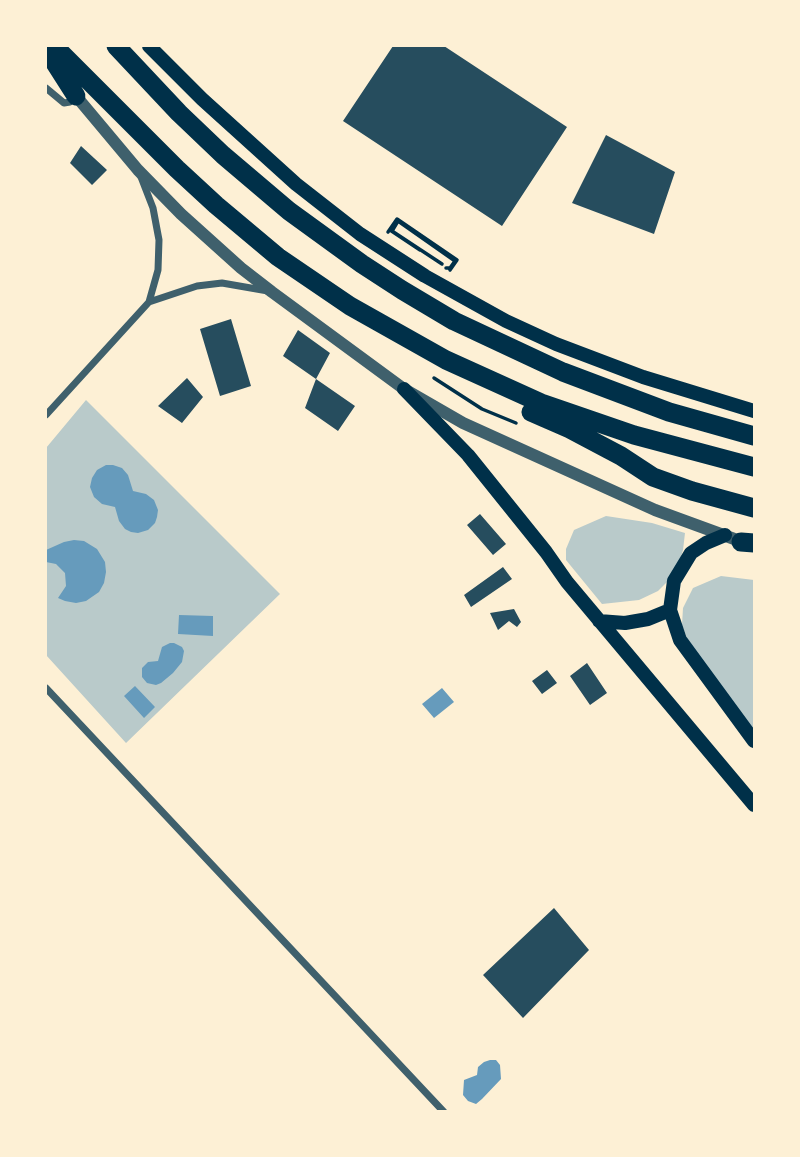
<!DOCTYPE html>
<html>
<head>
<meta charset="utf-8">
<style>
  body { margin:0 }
  #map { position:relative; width:800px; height:1157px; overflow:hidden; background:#fdf0d5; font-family:Manrope,sans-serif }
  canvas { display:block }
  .frame { position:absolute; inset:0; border:47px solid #fdf0d5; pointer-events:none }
</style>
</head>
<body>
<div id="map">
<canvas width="800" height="1157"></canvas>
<div class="frame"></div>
</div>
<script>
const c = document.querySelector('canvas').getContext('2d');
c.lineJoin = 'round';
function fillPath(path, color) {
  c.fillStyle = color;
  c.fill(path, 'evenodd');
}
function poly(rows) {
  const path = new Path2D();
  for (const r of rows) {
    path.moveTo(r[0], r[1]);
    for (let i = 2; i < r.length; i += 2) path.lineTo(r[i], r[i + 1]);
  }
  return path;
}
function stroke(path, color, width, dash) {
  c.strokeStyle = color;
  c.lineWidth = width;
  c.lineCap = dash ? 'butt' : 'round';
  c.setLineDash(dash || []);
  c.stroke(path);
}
fillPath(poly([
  [86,400,280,594,126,743,46,655,46,448],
  [606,516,652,523,685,533,683,550,676,573,658,591,639,600,602,604,566,560,566,549,574,530],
  [721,576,754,580,754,732,688,641,682,625,683,608,693,588]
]), '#b9caca');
fillPath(poly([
  [106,465,113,465,122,468,128,475,133,491,146,494,154,500,158,510,157,517,155,523,148,530,138,533,131,532,125,529,119,521,115,507,102,504,94,497,90,487,92,478,97,470],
  [74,540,84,541,97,549,105,562,106,572,104,583,99,592,86,601,76,603,65,601,58,598,66,586,65,573,56,564,46,562,46,550,64,542],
  [179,615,213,616,213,636,178,634],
  [170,643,174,643,182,647,184,651,182,662,173,673,161,683,156,685,147,683,142,677,142,668,148,662,158,661,162,647],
  [135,686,155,707,144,718,124,696],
  [442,688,454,702,434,718,422,704],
  [490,1060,496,1060,500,1065,501,1079,482,1099,476,1104,468,1101,463,1095,464,1080,477,1075,478,1067,484,1062]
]), '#669bbc');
fillPath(poly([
  [393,46,444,46,567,127,502,226,343,121],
  [606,135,675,172,654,234,572,203],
  [81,146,107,170,92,185,70,163],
  [231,319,251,386,220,396,200,329],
  [298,330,330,353,316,379,283,356],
  [187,378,203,397,182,423,158,406],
  [316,379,355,406,338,431,305,408],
  [480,514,506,544,493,555,467,525],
  [503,567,512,579,471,607,464,595],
  [514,609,521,622,517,627,509,621,498,630,490,613],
  [587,663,607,693,590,705,570,676],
  [547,670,557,683,542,694,532,681],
  [554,908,589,950,523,1018,483,975]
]), '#264d5e');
stroke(poly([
  [388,232,397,219,457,260,450,270],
  [420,250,390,230,397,220,456,261,450,269,448,268],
  [442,264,392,231,398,221,455,261,450,268,446,268],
  [434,378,482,409,516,423]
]), '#003049', 3.5);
stroke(poly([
  [46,88,64,103,70,102,75,96],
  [149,302,197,286,222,283,268,291],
  [46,415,149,302,158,270,159,240,153,208,141,177],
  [46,688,444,1112]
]), '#3f606c', 7);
stroke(poly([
  [76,96,138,170,181,214,241,268,272,292,404,389,463,423,655,510,748,544]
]), '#3f606c', 12);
stroke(poly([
  [149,46,202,99,296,184,360,234,425,276,506,321,556,344,643,377,754,411],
  [404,389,468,455,546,552,567,582,754,805],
  [725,535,706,543,691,553,674,581,670,610,680,640,754,741],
  [599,621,625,623,648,619,670,610]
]), '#003049', 14);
stroke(poly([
  [54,46,177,169,216,205,278,257,350,306,446,360,541,403,634,435,754,467],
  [116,46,179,113,223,155,289,211,362,264,402,290,454,321,563,372,669,412,754,436],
  [46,49,76,96],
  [531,412,570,429,621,456,653,477,692,491,754,508],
  [741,542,754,543]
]), '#003049', 19);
</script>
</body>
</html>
